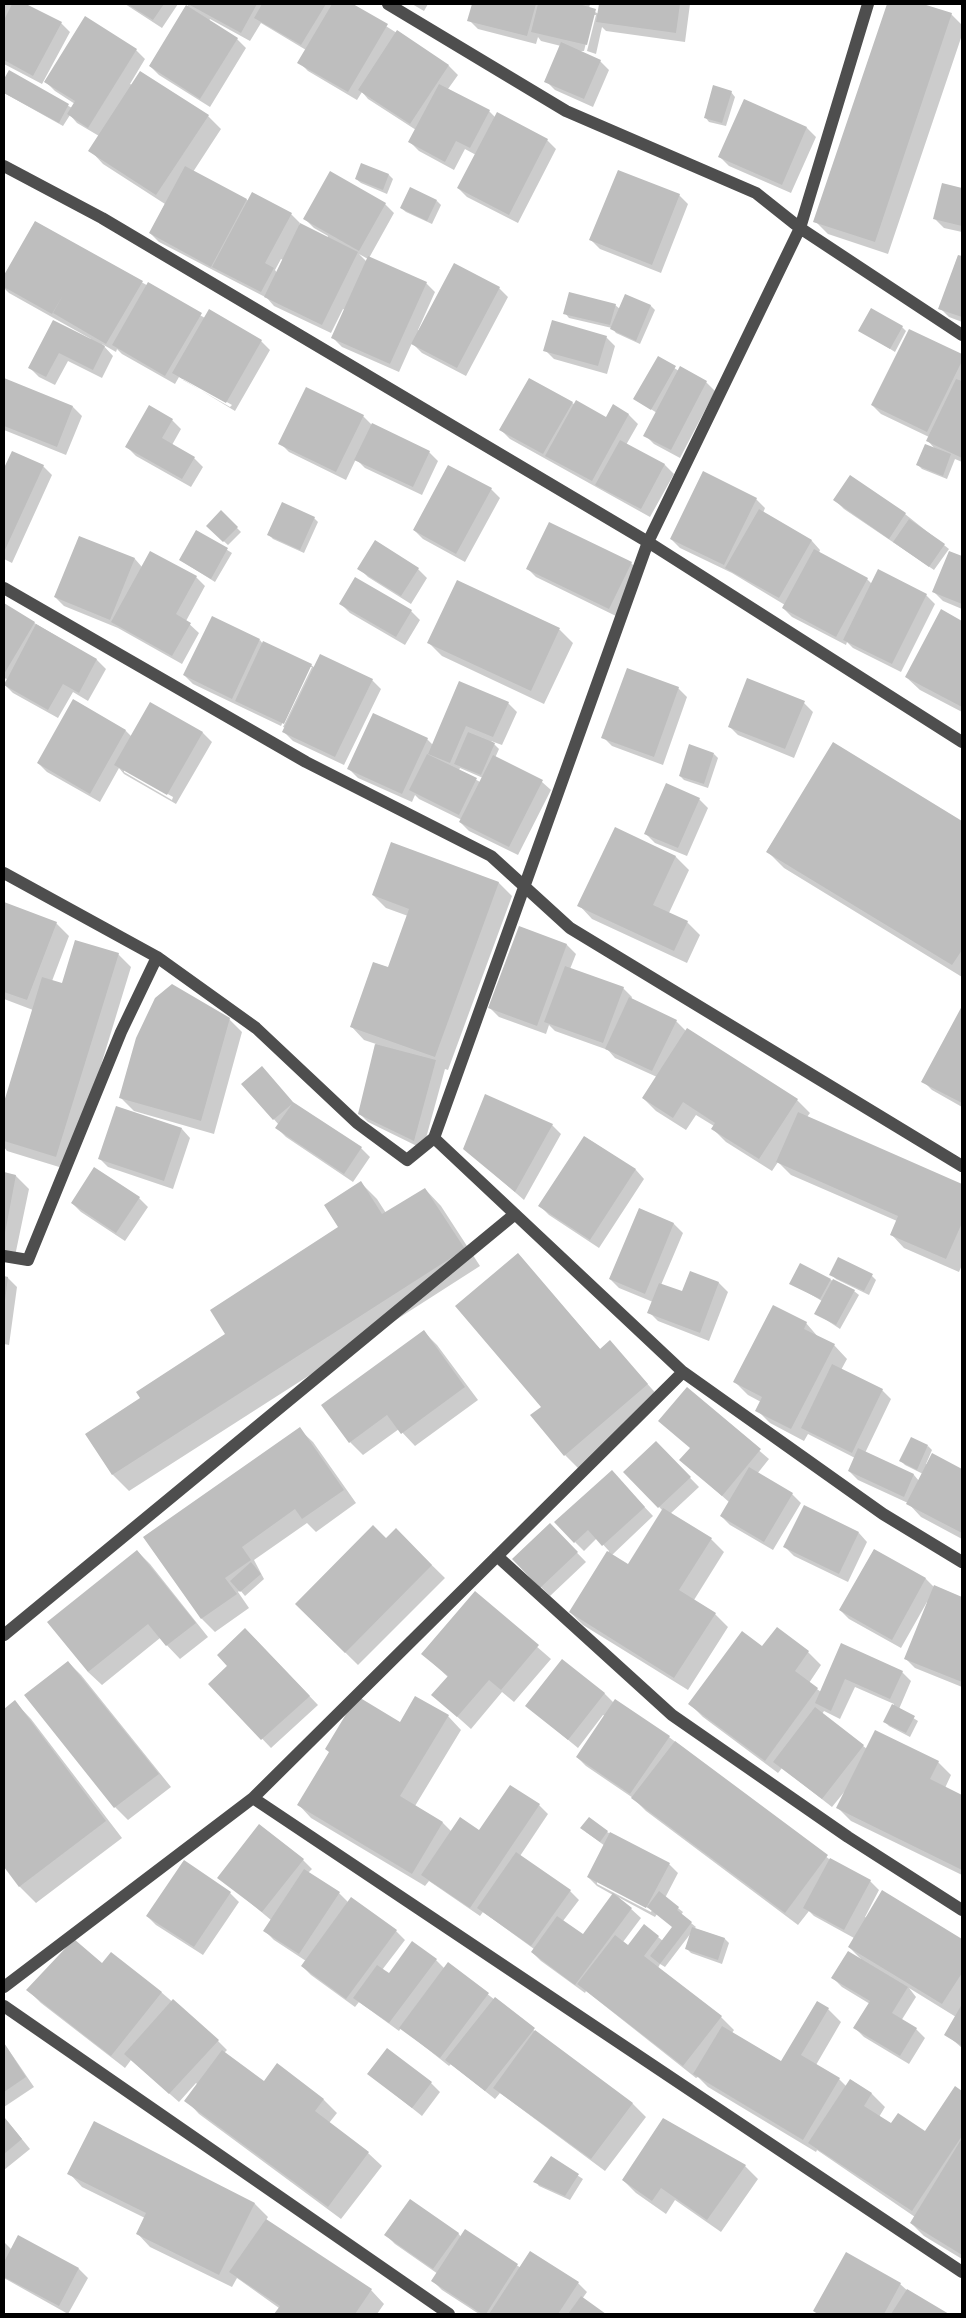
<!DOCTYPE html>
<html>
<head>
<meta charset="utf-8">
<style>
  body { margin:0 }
  #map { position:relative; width:966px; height:2318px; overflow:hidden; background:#fff; font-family:"Fira Sans",sans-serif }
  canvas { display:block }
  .frame { position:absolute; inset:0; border:5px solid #000; pointer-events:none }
</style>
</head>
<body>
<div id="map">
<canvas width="966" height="2318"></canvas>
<div class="frame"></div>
</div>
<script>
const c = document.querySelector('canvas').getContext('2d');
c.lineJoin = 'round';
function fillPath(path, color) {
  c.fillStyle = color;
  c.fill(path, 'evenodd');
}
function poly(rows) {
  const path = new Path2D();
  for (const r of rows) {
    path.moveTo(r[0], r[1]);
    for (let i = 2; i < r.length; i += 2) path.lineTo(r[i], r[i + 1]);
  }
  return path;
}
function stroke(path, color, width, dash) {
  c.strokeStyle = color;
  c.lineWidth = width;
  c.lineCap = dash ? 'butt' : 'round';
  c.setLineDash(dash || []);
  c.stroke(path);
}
fillPath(poly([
  [4,4,24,4,61,23,70,32,42,84,4,64],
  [125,4,178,4,162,28],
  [187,4,351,4,449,66,458,75,448,89,489,111,495,117,497,114,547,140,556,149,518,223,467,197,458,188,476,155,465,149,454,170,419,151,410,142,416,130,368,99,362,92,357,100,308,71,299,62,306,50,261,23,250,41,210,19,209,21,237,39,246,48,210,107,159,75,150,66,188,5],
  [412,4,428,4,424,11],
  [473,4,590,4,589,9,599,14,600,4,690,4,685,42,606,31,602,27,596,54,587,51,596,15,593,15,584,51,578,51,600,61,609,70,593,107,555,90,546,81,561,46,541,41,538,37,536,44,478,29,469,20],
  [888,4,919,4,951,14,962,25,962,35,888,254,828,234,815,221],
  [85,18,136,50,145,59,130,84,208,116,221,129,193,172,249,201,291,214,300,223,299,225,327,238,328,236,314,228,305,219,385,204,394,213,369,258,426,283,435,292,418,330,420,331,499,288,508,297,466,376,422,353,412,343,399,372,342,347,333,338,345,310,343,309,331,333,274,306,267,298,159,242,150,233,165,204,103,164,90,150,99,136,77,123,70,115,63,126,4,93,4,82,9,72,72,108,75,104,55,91,46,82],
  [359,254,368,259,367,262],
  [281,259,283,260,277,273,275,270],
  [731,92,735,97,726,126,709,122,705,117],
  [745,101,807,128,816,137,791,193,729,166,720,157],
  [389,175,393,179,387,194,361,183,356,179],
  [943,185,962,189,962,232,944,228,935,219],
  [679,195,688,204,661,273,600,249,591,240],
  [437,201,441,205,432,224,406,212,401,208],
  [35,222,205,318,209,311,261,341,270,350,235,411,179,377,175,384,122,354,117,349,116,352,102,344,113,356,102,378,68,361,55,385,39,377,30,368,54,322,90,341,91,339,9,293,4,288,4,278],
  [183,377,232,405,230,407,183,380],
  [958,256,962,258,962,322,949,317,940,308],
  [626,295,651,306,655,310,640,344,616,333,612,328,569,318,565,313,615,305,620,309],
  [902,327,906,331,895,352,860,330],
  [909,330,962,356,962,462,955,459,947,479,922,469,917,464,936,450,928,441,929,437,881,414,872,405],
  [606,337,615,346,607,374,554,359,545,350],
  [658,358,679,371,680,368,706,382,715,391,680,458,654,444,645,435,657,413,635,399],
  [4,380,73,407,82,416,66,455,4,430],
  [572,403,606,418,613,406,629,415,638,424,626,445,665,465,674,474,650,517,510,439,501,430],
  [363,416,372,425,429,452,438,461,422,495,365,468,356,459,346,480,289,452,280,443],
  [172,420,181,429,172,445,194,458,203,467,191,487,136,456,127,447],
  [12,452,43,466,52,475,12,563,4,559,4,471],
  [851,477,905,514,949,549,934,570,844,509,835,500],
  [491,489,500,498,465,562,423,539,414,530],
  [756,499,765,508,763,513,812,541,820,550,819,553,867,579,872,584,926,595,935,604,901,672,853,648,847,642,846,645,792,617,783,608,785,605,732,573,680,548,671,539],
  [221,512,241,532,228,545,207,526],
  [314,518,318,522,304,553,273,539,269,535],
  [197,531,232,553,215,582,180,560],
  [80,537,135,559,142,567,196,577,205,586,186,621,199,633,182,664,118,628,64,606,55,597],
  [375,542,418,569,427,578,411,604,368,577,359,568],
  [950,552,962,557,962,609,943,601,934,592],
  [631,563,640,572,618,617,536,577,527,568],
  [458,582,560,630,573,643,544,704,442,656,429,643],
  [341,604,411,611,420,620,405,645,350,613],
  [4,605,97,660,106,669,88,701,73,692,58,718,13,693,4,684,7,679,4,678],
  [941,611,962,622,962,712,920,690,906,677],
  [260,640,263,644,311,665,315,668,372,680,381,689,344,765,293,741,284,732,286,728,283,727,312,667,309,667,281,726,193,684,184,675],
  [459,683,508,703,517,712,502,745,491,741,499,749,495,758,542,782,551,790,518,855,469,831,460,822,462,820,419,799,415,795,412,802,358,778,349,769,427,739,433,745],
  [460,768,483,778,480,782,459,770],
  [678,688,687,697,663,765,612,746,603,737],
  [74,701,126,731,132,737,151,704,203,733,212,742,176,804,124,774,119,768,100,802,47,772,38,763],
  [124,769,173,797,172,800,124,772],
  [804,703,813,712,794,758,738,735,729,726],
  [834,744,962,822,962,977,784,868,767,851],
  [714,754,718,758,708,788,684,780,680,776],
  [699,799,708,808,687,856,655,843,646,834],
  [615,829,676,857,689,870,669,913,687,922,700,935,687,963,592,919,579,905],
  [391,844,499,883,512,896,448,1070,445,1069,423,1149,368,1122,359,1113,376,1044,364,1040,351,1026,389,969,408,916,386,908,373,895],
  [4,903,56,923,69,936,52,981,63,984,118,954,131,967,69,1170,7,1151,4,1147,4,1107,33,1010,4,999],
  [520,927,567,945,576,954,570,969,623,988,632,997,631,1000,676,1021,686,1031,797,1100,810,1113,807,1117,962,1185,962,1265,959,1272,904,1248,891,1234,897,1221,791,1175,778,1162,772,1171,726,1142,713,1129,714,1126,696,1115,686,1130,656,1111,643,1098,657,1077,615,1058,608,1050,555,1031,549,1025,546,1034,499,1017,490,1008],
  [962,1009,962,1107,932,1090,923,1081],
  [229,1019,242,1032,214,1134,134,1111,121,1098],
  [243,1084,296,1105,361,1148,370,1157,353,1182,286,1137,277,1128,279,1125],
  [485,1096,552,1125,561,1134,524,1200,465,1149],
  [182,1129,190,1138,173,1189,108,1167,99,1158],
  [585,1137,636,1170,644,1179,599,1248,549,1215,540,1206],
  [4,1174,16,1176,29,1189,15,1256,4,1253],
  [361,1183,377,1199,386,1213,425,1189,441,1206,480,1266,129,1491,113,1475,86,1434,142,1399,227,1335,340,1227],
  [139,1198,148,1207,125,1241,81,1212,72,1203],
  [640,1210,674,1224,683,1233,661,1285,683,1293,691,1272,719,1283,728,1292,709,1341,658,1321,649,1312,653,1302,619,1288,610,1279],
  [518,1255,601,1350,610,1342,660,1398,578,1468,565,1455,542,1407],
  [831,1274,872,1276,876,1280,869,1295,836,1279],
  [4,1277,8,1278,17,1287,9,1345,4,1344],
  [831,1280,854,1291,859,1295,840,1329,816,1313,822,1301,791,1283],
  [806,1323,819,1338,834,1345,847,1359,841,1370,882,1390,891,1399,865,1453,914,1475,919,1481,923,1474,905,1465,901,1461,928,1446,932,1450,926,1464,928,1465,933,1455,962,1470,962,1539,921,1517,908,1503,858,1480,849,1471,855,1458,808,1434,804,1441,770,1423,757,1410,761,1402,748,1395,735,1382],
  [423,1331,437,1345,478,1400,415,1446,399,1429,363,1455,350,1442],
  [687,1389,769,1459,757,1474,792,1494,801,1503,773,1550,730,1525,721,1516,729,1502,681,1460,691,1448],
  [299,1429,313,1442,356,1503,316,1532,307,1523,254,1560,264,1579,245,1596,240,1590,238,1592,249,1608,215,1632,202,1619,145,1537],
  [656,1443,699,1487,670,1514,711,1539,724,1552,694,1600,715,1614,728,1627,688,1690,583,1625,570,1612,609,1551,597,1538,584,1551,575,1542,620,1481,653,1516,612,1555,628,1565,663,1511,625,1472],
  [550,1525,586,1562,550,1596,513,1559],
  [396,1530,445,1578,358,1665,296,1604,386,1540],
  [859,1533,867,1542,848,1582,794,1556,785,1547],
  [874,1550,926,1579,935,1588,962,1598,962,1687,915,1668,906,1659,928,1602,927,1602,901,1648,849,1619,840,1610],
  [137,1551,150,1564,208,1637,180,1659,160,1638,102,1685,88,1672],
  [475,1593,551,1659,514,1702,502,1692,471,1729,433,1695,448,1677,423,1654],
  [254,1638,318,1705,271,1748,210,1684],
  [842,1645,902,1672,911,1681,899,1709,918,1721,910,1737,889,1726,885,1722,894,1704,855,1687,840,1719,824,1711,822,1714,867,1749,938,1762,951,1775,945,1788,962,1796,962,1875,851,1821,838,1808,845,1791,832,1807,782,1768,778,1773,703,1717,690,1704,763,1648,808,1652,821,1665,809,1683,821,1692],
  [68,1662,81,1675,171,1787,128,1820,115,1807,26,1695],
  [604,1693,614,1703,669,1737,833,1862,870,1881,879,1890,865,1917,867,1918,882,1892,962,1940,962,2048,946,2034,956,2017,909,1988,916,1997,901,2021,916,2029,925,2038,909,2064,864,2037,855,2028,870,2004,842,1987,833,1978,861,1959,849,1947,854,1938,814,1916,809,1911,798,1925,646,1811,633,1798,586,1766,577,1757,605,1716,603,1715,578,1748,527,1706],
  [15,1702,31,1719,122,1838,36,1903,20,1887,4,1865,4,1710],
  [448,1716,461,1730,415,1806,443,1823,452,1832,480,1832,539,1805,548,1814,520,1856,570,1891,579,1900,563,1921,583,1935,613,1895,597,1886,588,1877,605,1846,586,1832,607,1832,669,1864,678,1873,665,1898,683,1912,681,1915,696,1927,694,1929,725,1939,729,1943,722,1964,691,1953,687,1949,691,1933,665,1967,660,1964,658,1968,721,2017,734,2030,732,2033,782,2062,828,2009,841,2022,816,2065,839,2079,847,2087,851,2080,872,2094,885,2107,879,2117,891,2125,926,2132,956,2088,962,2092,962,2259,924,2236,911,2223,915,2217,817,2150,816,2152,708,2087,698,2077,696,2078,586,1991,585,1993,541,1961,532,1952,534,1949,483,1912,480,1916,429,1881,425,1886,311,1818,298,1804,400,1723],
  [597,1881,652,1910,651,1912,597,1884],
  [618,1897,655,1917,657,1914,674,1927,663,1941,658,1937,629,1946,623,1942,641,1918],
  [303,1860,312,1869,308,1873,339,1893,349,1903,396,1931,405,1940,382,1970,389,1975,436,1960,445,1969,449,1964,541,2036,633,2104,646,2117,605,2171,500,2093,495,2099,451,2064,449,2066,401,2028,399,2031,359,2002,355,2007,311,1975,302,1966,306,1961,274,1940,265,1931,271,1920,219,1877],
  [230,1893,239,1902,203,1955,156,1925,147,1916],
  [102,1965,161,1992,218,2041,227,2050,224,2053,264,2083,277,2065,324,2100,337,2113,329,2123,368,2153,382,2166,341,2219,199,2114,186,2100,198,2085,196,2083,179,2102,131,2060,125,2068,41,2003,28,1990],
  [4,2043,34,2087,4,2107],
  [369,2074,431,2083,440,2092,422,2116],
  [4,2117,30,2149,4,2170],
  [664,2119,745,2166,758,2179,721,2232,675,2200,666,2214,636,2193,623,2180],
  [94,2123,255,2204,268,2217,266,2220,371,2290,384,2304,377,2314,276,2314,279,2308,237,2278,232,2287,150,2247,137,2233,145,2218,82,2187,69,2173],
  [551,2158,583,2179,570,2200,539,2186,535,2181],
  [465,2231,521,2268,578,2283,587,2292,582,2299,604,2314,479,2314,442,2290,433,2281,438,2274,395,2244,386,2235,458,2233,461,2237],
  [4,2242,12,2250,79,2269,88,2278,68,2314,4,2278],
  [900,2284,909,2292,947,2314,818,2314,814,2311]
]), '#0003');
fillPath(poly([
  [12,4,26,4,62,22,33,76,4,60,4,20],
  [127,4,164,4,153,20],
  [188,4,257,4,241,33],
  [262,4,326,4,301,45,254,18],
  [332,4,353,4,388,24,348,92,297,63],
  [472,4,536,4,527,36,467,21],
  [538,4,579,4,596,9,587,45,531,32],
  [599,4,680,4,676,33,596,22],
  [887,4,923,4,952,13,875,242,813,222],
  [186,5,238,38,200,99,149,66],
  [85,16,137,49,88,128,67,114,75,101,44,82],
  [397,30,449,65,410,124,358,90],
  [561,42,601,60,584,99,544,82],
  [9,70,69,104,59,123,4,93,4,79],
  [140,71,209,115,156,195,88,151],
  [439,84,490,110,470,148,456,141,445,162,408,142],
  [713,85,732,91,722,123,704,118],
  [744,99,807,127,782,185,718,157],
  [497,112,548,139,509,215,457,188],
  [361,163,389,174,383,190,355,179],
  [185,166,247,199,211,267,149,233],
  [618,170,680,194,652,265,589,240],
  [330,171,386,203,359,251,303,219],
  [942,183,962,188,962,226,933,219],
  [410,187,437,200,427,221,400,208],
  [252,192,292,213,265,263,274,268,261,292,212,267],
  [35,221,143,281,106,344,53,313,63,295,52,314,4,287,4,275],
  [300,223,358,252,322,325,264,297],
  [958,255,962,256,962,317,938,309],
  [368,256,427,282,390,364,331,338],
  [454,263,500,287,457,368,411,344],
  [148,282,202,313,165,376,112,345],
  [569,292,616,304,610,325,563,314],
  [625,294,651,305,636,341,610,329],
  [871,308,903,326,890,349,858,331],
  [209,309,262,340,226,403,172,373],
  [53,320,105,346,93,370,59,353,46,377,28,368],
  [552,320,607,336,598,366,543,351],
  [909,329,962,354,962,361,927,432,871,405],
  [658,356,676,366,651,410,633,399],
  [680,366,707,381,671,450,643,436],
  [4,378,73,406,57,447,4,426],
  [529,378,573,402,543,454,499,430],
  [956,379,962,381,962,458,926,441],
  [306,387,364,415,336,472,278,444],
  [576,400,606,417,613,404,629,414,592,481,545,456],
  [149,405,173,419,162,438,195,457,182,479,125,447],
  [372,423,430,451,413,487,354,460],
  [620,440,665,464,641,509,595,485],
  [925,444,951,454,943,476,916,465],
  [12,451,44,465,4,552,4,468],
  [448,465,492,488,456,554,413,530],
  [703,471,757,498,724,565,670,539],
  [850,475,906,513,889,539,833,500],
  [282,502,315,517,300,550,267,535],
  [759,509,812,540,779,598,725,568],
  [221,510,238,527,223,542,206,526],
  [909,519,945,544,929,567,893,542],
  [549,522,632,562,609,609,526,569],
  [196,530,228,548,211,579,179,560],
  [79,536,135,558,110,620,54,597],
  [375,540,419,568,401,596,357,569],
  [814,549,868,578,836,637,782,608],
  [150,551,197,576,176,614,191,623,172,656,111,622],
  [949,551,962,556,962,604,932,592],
  [878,569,927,594,892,664,843,640],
  [355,577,412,610,396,637,339,604],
  [457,580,560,628,531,691,427,643],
  [4,603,35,622,4,674],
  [941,609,962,621,962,707,905,677],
  [212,616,260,639,232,699,183,675],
  [36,624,97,659,79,693,63,684,48,710,4,685],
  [263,641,312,664,284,724,235,701],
  [320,654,373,679,335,757,282,732],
  [627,668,679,687,654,757,601,738],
  [747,678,805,701,785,749,728,727],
  [459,681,509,702,493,737,466,726,450,763,428,754],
  [73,699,126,730,90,794,37,763],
  [150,702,203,732,167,795,114,765],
  [373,713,428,738,402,794,347,769],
  [468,732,495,743,481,775,454,764],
  [833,742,962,821,962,950,952,965,766,852],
  [689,744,714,753,704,784,679,776],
  [427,754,477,778,459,815,409,790],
  [493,755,543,780,509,847,459,822],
  [666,783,700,798,678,848,644,834],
  [615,827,676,856,653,905,688,921,674,951,577,906],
  [391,842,499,882,435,1057,350,1027,373,962,388,967,409,909,372,895],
  [4,902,57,922,27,1000,4,992],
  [519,926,567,944,537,1026,488,1008],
  [75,940,119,953,56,1157,4,1141,4,1102,42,977,62,983],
  [565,966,624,987,603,1043,544,1022],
  [172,984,230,1018,201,1121,119,1098,136,1038,155,998],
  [629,997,677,1020,652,1071,605,1049],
  [962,1006,962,1103,921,1082],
  [687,1028,798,1099,759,1159,711,1129,715,1123,683,1102,673,1118,642,1098],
  [375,1044,436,1060,414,1141,358,1114],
  [262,1066,293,1102,362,1147,344,1174,275,1128,292,1104,273,1120,241,1084],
  [485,1094,553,1124,515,1192,463,1149],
  [116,1106,182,1128,164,1181,98,1159],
  [798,1112,962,1184,962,1223,946,1259,890,1235,898,1216,776,1162],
  [584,1136,636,1169,590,1240,538,1206],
  [94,1167,140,1197,116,1233,71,1203],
  [4,1172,16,1175,5,1233,4,1232],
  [361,1181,382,1214,425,1188,465,1249,112,1475,85,1434,140,1398,136,1392,225,1334,210,1310,338,1227,324,1205],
  [639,1208,674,1223,645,1294,609,1279],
  [518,1253,600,1349,610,1340,648,1384,564,1456,530,1415,541,1407,455,1306],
  [838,1257,873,1274,864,1291,829,1275],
  [800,1263,831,1279,820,1299,789,1284],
  [690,1271,719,1282,700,1333,647,1313,659,1283,682,1291],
  [4,1276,8,1277,5,1301,4,1301],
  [833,1279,855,1290,836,1325,814,1314],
  [773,1305,807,1322,804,1329,835,1344,791,1429,755,1411,762,1397,733,1382],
  [424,1330,465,1387,401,1434,387,1415,349,1443,321,1405],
  [832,1364,883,1389,852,1453,801,1428],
  [687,1387,761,1449,722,1496,679,1460,690,1448,658,1421],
  [300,1427,344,1490,302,1519,295,1509,242,1547,251,1560,225,1578,237,1594,201,1619,143,1537],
  [911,1437,928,1445,917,1470,899,1461],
  [656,1441,691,1477,658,1508,623,1472],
  [858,1448,914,1474,904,1497,848,1471],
  [932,1453,962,1469,962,1533,906,1504],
  [749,1467,793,1493,764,1542,720,1516],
  [612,1470,645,1507,602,1546,588,1530,574,1543,554,1522],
  [804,1505,859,1532,839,1574,783,1547],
  [663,1508,712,1538,679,1590,716,1613,674,1678,569,1612,607,1551,628,1564],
  [550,1523,578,1552,540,1588,512,1559],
  [373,1525,386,1538,396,1528,432,1565,345,1653,295,1604],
  [874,1549,926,1578,892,1640,839,1610],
  [137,1550,196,1623,166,1646,148,1624,88,1672,47,1622],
  [251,1562,261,1574,240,1592,230,1581],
  [934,1585,962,1597,962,1682,904,1659],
  [475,1591,539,1645,501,1690,489,1680,457,1717,431,1695,448,1676,421,1654],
  [777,1627,809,1651,795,1671,818,1688,765,1761,688,1704,742,1631,762,1646],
  [245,1628,310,1696,261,1740,208,1684,227,1666,217,1655],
  [841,1643,903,1671,890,1699,845,1679,831,1711,815,1703],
  [562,1659,605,1693,568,1740,525,1706],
  [68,1661,159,1774,114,1808,24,1695],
  [357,1696,400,1722,415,1696,449,1715,400,1796,443,1822,412,1874,297,1805,329,1752,325,1749],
  [615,1699,670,1736,630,1794,576,1757],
  [15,1700,106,1821,19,1887,4,1867,4,1709],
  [892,1704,915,1716,906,1733,883,1722],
  [815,1707,864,1745,822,1799,773,1762],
  [875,1730,939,1761,930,1779,962,1795,962,1870,836,1808],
  [675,1741,828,1855,785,1913,631,1798],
  [510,1785,540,1804,470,1908,421,1875,460,1817,479,1830],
  [589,1817,608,1831,600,1842,580,1828],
  [259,1824,304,1859,262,1912,217,1878],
  [610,1832,670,1863,646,1908,587,1877],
  [516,1852,571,1890,531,1946,477,1908],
  [830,1858,871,1880,844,1930,803,1908],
  [184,1860,231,1892,194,1947,146,1916],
  [304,1869,340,1892,299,1954,263,1931],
  [882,1890,962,1939,962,1973,942,2004,848,1947],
  [659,1891,679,1907,677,1910,692,1922,660,1964,650,1956,672,1927,647,1907],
  [613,1893,632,1908,575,1985,531,1952,557,1916,583,1934],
  [351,1897,397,1930,346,1999,301,1966],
  [644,1924,659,1936,644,1956,722,2016,683,2066,577,1984,615,1935,628,1945],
  [692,1927,725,1938,718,1960,685,1949],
  [74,1939,102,1963,111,1952,162,1992,111,2056,26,1990],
  [412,1941,437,1959,389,2023,353,1998,377,1965,389,1973],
  [848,1951,908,1987,892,2013,917,2028,900,2056,853,2028,870,2001,831,1978],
  [448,1962,489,1993,440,2058,399,2028],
  [495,1997,535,2028,485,2091,445,2060],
  [173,1999,219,2040,169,2094,124,2054],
  [817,2001,829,2008,801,2055,840,2078,803,2140,693,2074,722,2026,781,2061],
  [962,2004,962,2046,944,2035],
  [535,2030,633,2103,591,2159,493,2088],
  [4,2043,26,2077,4,2092],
  [387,2048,432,2082,412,2108,367,2074],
  [222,2050,264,2081,277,2063,324,2099,315,2111,369,2152,328,2207,184,2101],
  [850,2079,872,2093,864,2106,891,2123,898,2113,925,2131,955,2086,962,2091,962,2136,912,2211,808,2143],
  [4,2117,22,2139,4,2154],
  [663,2118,746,2165,707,2220,661,2188,652,2201,622,2180],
  [94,2121,255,2203,219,2275,136,2234,146,2213,67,2174],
  [962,2138,962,2255,910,2223],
  [551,2156,579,2174,565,2196,533,2182],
  [410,2199,459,2233,433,2269,384,2235],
  [266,2219,372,2289,355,2314,274,2314,280,2306,229,2272],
  [465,2229,518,2264,486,2314,482,2314,431,2281],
  [18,2235,79,2268,59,2306,4,2277,4,2262],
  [530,2251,579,2282,558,2314,489,2314],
  [846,2252,901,2283,884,2314,818,2314,813,2311],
  [907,2289,949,2314,891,2314],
  [581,2296,606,2314,568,2314]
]), '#bebebe');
stroke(poly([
  [388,4,566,111,756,193,800,228,962,335],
  [868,4,800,228,648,542,434,1138,683,1372,883,1514,962,1562],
  [4,166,102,218,648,542,962,742],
  [4,588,306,762,491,856,570,928,962,1166],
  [4,873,157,957],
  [4,1256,28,1260,121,1032,157,957,256,1028,357,1123,407,1160,434,1138],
  [497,1556,672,1715,848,1837,962,1910],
  [4,1635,515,1214],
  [253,1798,962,2272],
  [4,1987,253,1798,683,1372],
  [4,2006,449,2314]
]), '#4e4e4e', 12);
</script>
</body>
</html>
